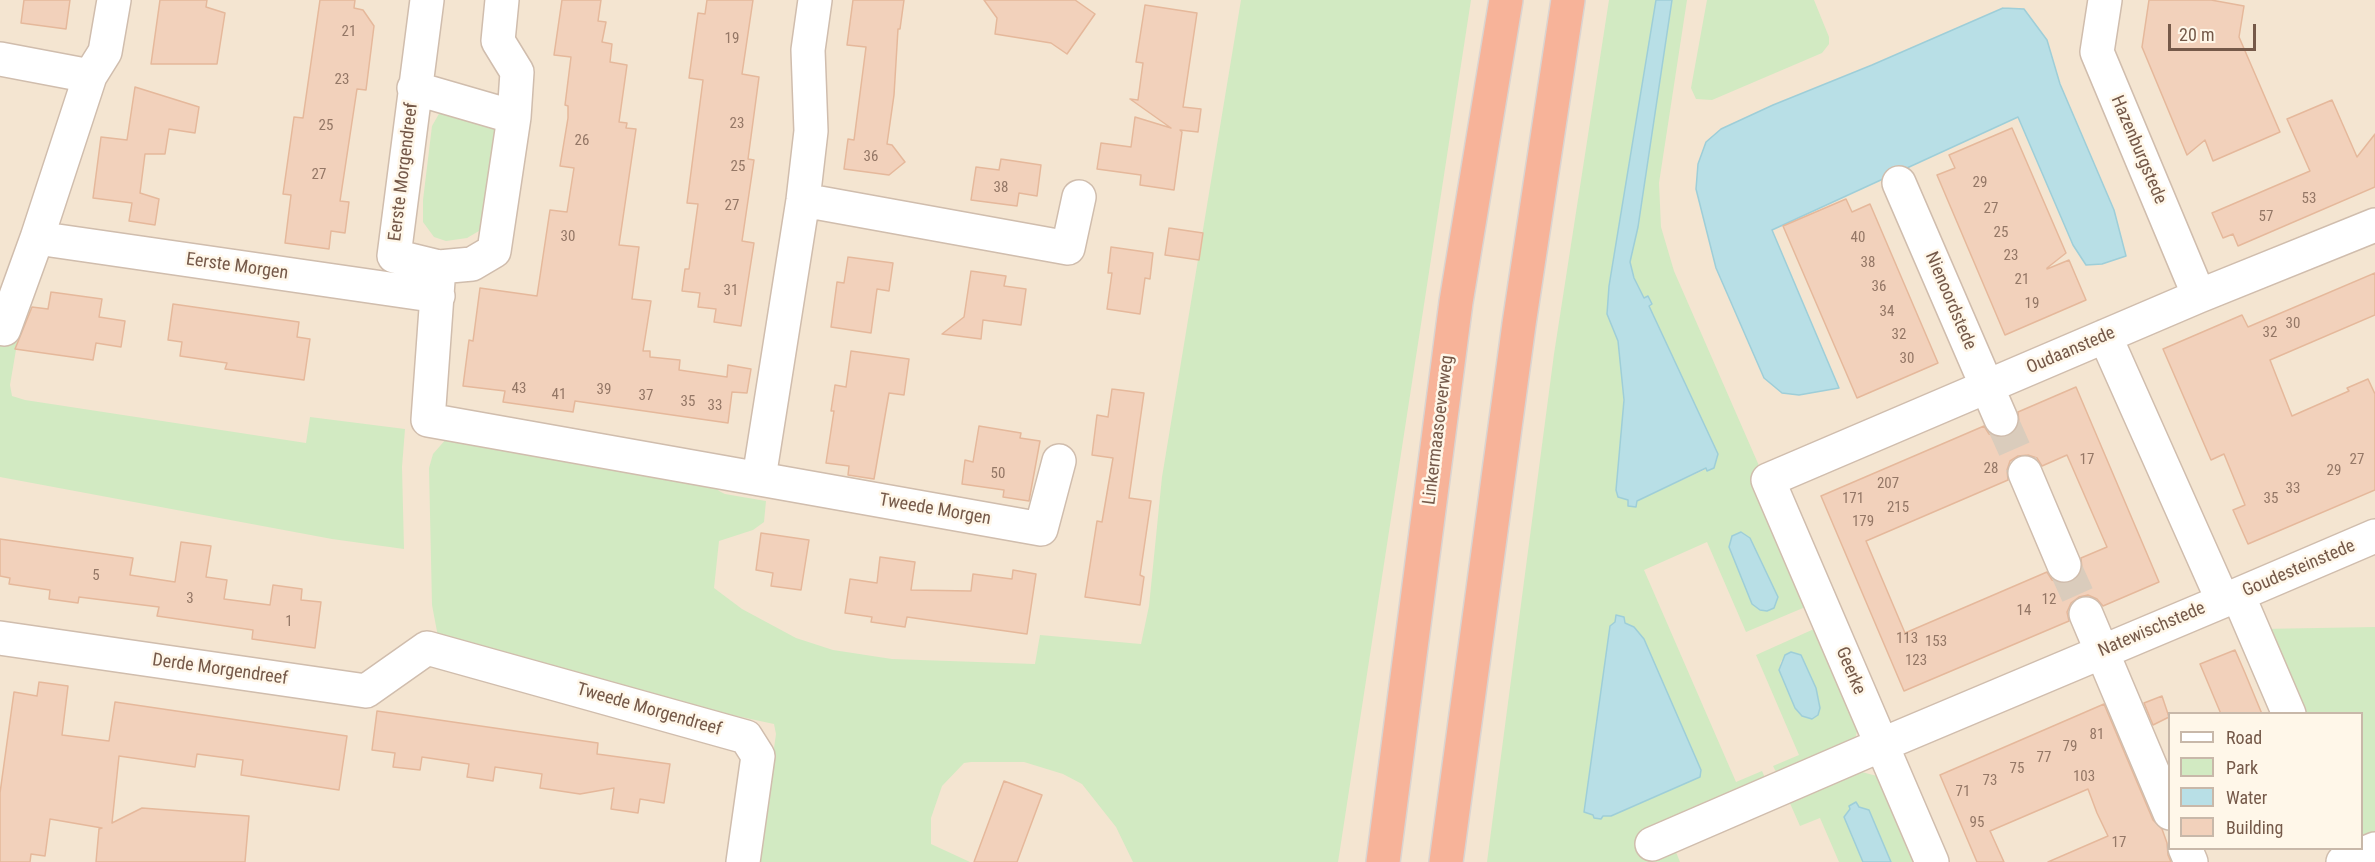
<!DOCTYPE html>
<html>
<head>
<meta charset="utf-8">
<style>
  body { margin:0 }
  #map { position:relative; width:2375px; height:862px; overflow:hidden; background:#fcf3e3; font-family:"Roboto Condensed",sans-serif }
  canvas { display:block }
  .legend { position:absolute; left:2168px; top:712px; width:195px; height:138px; box-sizing:border-box; background:#fff7e9; border:2px solid #c8b8a9; margin:0; padding:8px 10px; list-style:none; font-size:18px; color:#755949 }
  .legend li { display:flex; align-items:center; gap:12px; height:30px }
  .legend b { width:30px; border:2px solid #c8b8a9 }
  .scale { position:absolute; left:2168px; top:24px; width:88px; height:27px; box-sizing:border-box; border:3px solid #755949; border-top:0; padding-left:8px; font-size:18px; line-height:21px; white-space:nowrap; color:#755949; -webkit-text-stroke:4px #fff7e9; paint-order:stroke }
</style>
</head>
<body>
<div id="map">
<canvas width="2375" height="862"></canvas>
<ul class="legend">
<li><b style="height:8px;background:#fff"></b>Road</li>
<li><b style="height:16px;background:#d2eac2"></b>Park</li>
<li><b style="height:16px;background:#b8dfe6"></b>Water</li>
<li><b style="height:16px;background:#f2d1bb"></b>Building</li>
</ul>
<div class="scale">20 m</div>
</div>
<script>
const c = document.querySelector('canvas').getContext('2d');
c.lineJoin = 'round';
function fillPath(path, color) {
  c.fillStyle = color;
  c.fill(path, 'evenodd');
}
function poly(rows) {
  const path = new Path2D();
  for (const r of rows) {
    path.moveTo(r[0], r[1]);
    for (let i = 2; i < r.length; i += 2) path.lineTo(r[i], r[i + 1]);
  }
  return path;
}
function stroke(path, color, width, dash) {
  c.strokeStyle = color;
  c.lineWidth = width;
  c.lineCap = dash ? 'butt' : 'round';
  c.setLineDash(dash || []);
  c.stroke(path);
}
function label(font, color, halo, rows, align = 'center') {
  c.font = font + ' "Roboto Condensed",sans-serif';
  c.lineWidth = 5;
  c.setLineDash([]);
  c.textBaseline = 'middle';
  c.strokeStyle = halo;
  c.fillStyle = color;
  for (const [text, x, y, turn = 0] of rows) {
    c.save();
    c.translate(x, y);
    c.rotate((+turn || 0) * Math.PI / 180);
    c.textAlign = isNaN(turn) ? turn : align;
    if (halo) c.strokeText(text, 0, 0);
    c.fillText(text, 0, 0);
    c.restore();
  }
}
fillPath(poly([
  [0,0,2375,0,2375,862,0,862],
  [2170,714,2362,714,2362,848,2170,848]
]), '#f4e5d1');
fillPath(poly([
  [1241,0,1471,0,1338,862,1133,862,1116,827,1082,784,1063,774,1024,762,971,762,964,763,942,786,931,818,931,844,970,862,758,862,776,734,774,724,699,708,439,642,432,605,429,468,433,454,447,438,713,482,719,491,725,494,766,501,764,522,753,530,719,541,714,588,742,609,796,638,833,650,892,659,1035,664,1040,635,1141,644,1149,606,1162,477],
  [1609,0,1656,0,1609,286,1607,314,1618,341,1622,371,1628,506,1636,506,1636,501,1713,466,1718,454,1649,306,1652,304,1648,296,1644,298,1634,278,1630,262,1638,227,1672,0,1687,0,1659,183,1661,227,1674,271,1760,468,1805,605,1803,608,1746,632,1707,542,1644,570,1736,782,1762,771,1766,780,1674,847,1680,862,1487,862,1554,354],
  [1743,535,1748,536,1773,609,1767,611,1730,542],
  [1616,616,1625,623,1601,819,1594,818,1593,815,1585,811,1610,626,1615,622],
  [1707,0,1814,0,1829,37,1829,44,1822,53,1712,100,1696,99,1691,88],
  [440,112,504,122,484,228,467,238,446,241,434,237,423,222,423,200,432,126],
  [0,335,18,338,10,385,12,396,25,400,306,443,310,417,405,429,402,467,404,549,332,539,0,477],
  [2375,627,2375,835,2362,840,2362,714,2297,713,2260,629],
  [1814,629,1857,724,1857,732,1854,741,1777,774,1773,766,1799,755,1756,655],
  [1791,652,1801,655,1816,688,1820,705,1818,712,1802,716,1795,708,1779,670,1781,661,1786,657,1786,655],
  [1858,771,1877,776,1883,785,1916,862,1891,862,1869,810,1859,807,1856,802,1850,806,1850,809,1844,817,1863,862,1839,862,1820,818,1800,826,1789,801]
]), '#d2eac2');
const water = poly([
  [1656,0,1672,0,1638,227,1630,262,1634,278,1644,298,1648,296,1652,304,1649,306,1718,454,1714,468,1707,471,1706,468,1637,501,1636,507,1628,506,1628,500,1618,497,1616,490,1624,400,1618,341,1607,314,1609,286,1656,0],
  [2003,8,2024,9,2047,40,2060,84,2114,210,2126,256,2102,264,2086,265,2073,245,2018,117,1772,230,1839,388,1799,395,1782,393,1764,378,1716,268,1696,189,1698,164,1706,142,1721,129,1773,105,1872,65,2003,8],
  [1741,532,1750,538,1778,597,1774,608,1767,611,1760,610,1752,604,1729,547,1732,536,1741,532],
  [1616,615,1624,617,1625,623,1634,627,1644,639,1701,770,1700,777,1611,816,1603,816,1601,819,1594,818,1593,815,1584,812,1610,626,1615,622,1616,615],
  [1791,652,1801,655,1816,688,1820,708,1818,715,1812,719,1802,716,1795,708,1779,670,1785,655,1791,652],
  [1856,802,1859,807,1869,810,1891,862,1863,862,1844,817,1850,809,1849,806,1856,802]
]);
fillPath(water, '#b8dfe6');
stroke(water, '#9eced8', 1.5);
const building = poly([
  [24,0,70,0,66,29,21,23,24,0],
  [160,0,207,0,206,7,225,13,217,64,151,64,160,0],
  [320,0,355,0,354,8,363,10,374,26,366,90,357,89,340,201,349,202,345,233,331,231,329,249,285,243,291,195,283,194,294,117,303,118,320,0],
  [562,0,601,0,598,21,606,22,602,42,612,44,610,62,627,65,619,122,627,123,626,128,636,129,619,245,639,247,632,299,651,301,643,351,650,351,650,357,680,360,679,370,727,377,728,365,751,369,747,393,732,392,728,423,575,401,573,412,503,402,505,391,463,386,469,340,473,341,480,288,537,296,550,210,567,212,574,168,560,166,568,118,568,106,565,105,571,57,554,55,562,0],
  [707,0,753,0,742,74,759,77,748,159,754,160,742,241,754,243,741,326,714,322,716,309,698,307,700,293,682,291,685,269,689,269,698,204,687,203,703,80,689,78,698,13,705,14,707,0],
  [853,0,904,0,900,29,898,29,894,95,887,144,892,145,905,162,889,175,844,169,848,139,854,140,866,47,847,45,853,0],
  [984,0,1075,0,1095,14,1067,54,1051,43,995,34,997,18,984,0],
  [2149,0,2211,0,2244,6,2239,37,2280,132,2213,161,2205,140,2187,155,2142,47,2149,0],
  [1145,5,1197,13,1183,107,1201,109,1198,132,1180,130,1182,132,1174,190,1140,185,1141,175,1097,169,1101,143,1131,147,1135,117,1171,128,1130,99,1138,100,1143,63,1136,62,1145,5],
  [135,87,199,107,195,133,169,129,165,154,145,154,140,193,159,199,155,225,129,221,132,203,93,198,101,137,127,140,135,87],
  [2332,100,2357,157,2375,134,2375,187,2238,246,2233,234,2223,238,2212,213,2310,171,2287,119,2332,100],
  [2012,128,2066,253,2047,268,2047,269,2069,260,2086,300,2005,335,1937,175,1955,168,1949,155,2012,128],
  [1001,159,1041,165,1037,196,1019,193,1017,206,971,200,976,167,999,170,1001,159],
  [1846,199,1852,212,1870,204,1938,363,1857,398,1783,226,1846,199],
  [1169,228,1203,233,1199,260,1165,255,1169,228],
  [1111,247,1153,253,1150,279,1145,278,1140,314,1107,309,1112,273,1108,273,1111,247],
  [848,257,893,263,889,291,877,289,871,333,831,327,837,282,844,283,848,257],
  [971,271,1006,276,1004,286,1026,289,1021,325,983,320,981,339,942,334,964,317,971,271],
  [2375,273,2375,315,2270,360,2292,416,2349,391,2347,388,2368,379,2375,394,2375,490,2248,544,2233,510,2245,505,2224,454,2211,460,2163,349,2242,315,2248,327,2375,273],
  [51,292,102,299,99,317,125,321,121,347,96,343,93,360,15,349,32,307,48,309,51,292],
  [173,304,299,322,297,337,310,339,304,380,225,369,227,363,180,356,182,342,168,340,173,304],
  [851,351,909,359,904,395,889,393,874,479,848,475,849,466,826,463,834,411,831,411,835,385,846,387,851,351],
  [2076,387,2159,582,2103,606,2097,599,2088,595,2079,597,2071,603,2067,612,2069,621,1904,691,1821,496,1984,426,1989,434,1998,437,2009,436,2016,431,2019,422,2018,412,2076,387],
  [2028,455,2037,458,2042,466,2067,455,2107,547,2081,558,2082,568,2079,576,2072,582,2061,583,2052,580,2047,572,1905,633,1866,541,2008,480,2007,470,2010,461,2018,456,2028,455],
  [1112,389,1144,393,1129,498,1151,501,1140,575,1144,577,1140,605,1085,597,1097,521,1102,522,1113,458,1092,455,1097,415,1108,417,1112,389],
  [979,426,1021,433,1020,438,1040,441,1029,501,1003,497,1004,490,962,484,965,460,973,462,979,426],
  [761,533,809,540,801,590,771,586,773,573,756,570,761,533],
  [0,539,133,558,130,575,175,582,181,542,211,546,206,577,227,580,224,599,270,605,273,585,302,589,301,600,321,602,315,648,252,639,253,630,157,616,159,607,79,597,78,603,49,599,50,590,9,584,10,578,0,576,0,539],
  [880,557,915,562,911,590,971,591,973,574,1012,579,1013,570,1036,574,1027,634,907,617,905,627,871,622,872,617,845,613,850,579,877,583,880,557],
  [2235,650,2245,673,2262,714,2221,714,2200,664,2235,650],
  [39,682,68,686,62,735,109,741,115,702,347,736,339,790,241,775,243,760,197,754,195,767,119,756,112,823,142,808,249,816,245,862,96,862,99,829,102,828,50,819,45,856,31,854,30,862,0,862,0,793,14,692,37,696,39,682],
  [2162,696,2169,717,2153,725,2144,703,2162,696],
  [2104,704,2153,820,2162,829,2167,843,2168,855,2171,862,2048,862,2108,836,2097,813,2088,789,1990,831,2004,862,1977,862,1940,775,2104,704],
  [377,711,598,743,597,754,670,764,664,803,640,799,638,813,611,809,614,788,580,794,540,788,542,774,495,767,493,781,467,777,469,764,422,757,420,770,393,767,395,753,372,750,377,711],
  [1004,781,1042,795,1017,862,974,862,1004,781]
]);
fillPath(building, '#f2d1bb');
stroke(building, '#e5b89b', 1.5);
stroke(poly([
  [2001,419,2025,473],
  [2064,565,2086,614]
]), '#daccbc', 33, [33, 16]);
const street = poly([
  [427,0,394,256,439,267,472,264,494,251,514,117,517,72,498,41,502,0],
  [2105,0,2097,52,2199,296],
  [0,59,90,76],
  [414,88,514,117],
  [1899,183,2001,419],
  [803,200,1068,248,1079,197],
  [37,238,438,296],
  [439,267,428,420,1041,529,1059,461],
  [4,329,37,238,90,76,105,52,114,0],
  [2025,473,2064,565],
  [759,478,803,200,811,131,808,50,815,0],
  [2238,595,2289,714],
  [2223,601,2375,536],
  [2086,614,2170,813],
  [0,638,366,691,427,648,746,737,758,756,743,862],
  [1652,844,1881,745,2223,601,2105,336],
  [2185,848,2191,862],
  [1932,862,1768,480,2199,296,2375,225],
  [2343,862,2375,849]
]);
const highway = poly([
  [1383,862,1456,302,1506,0],
  [1446,862,1519,324,1568,0]
]);
stroke(street, '#d0bdad', 36);
stroke(highway, '#dbd4d0', 36);
stroke(street, '#fff', 33);
stroke(highway, '#f7b399', 33);
label('15px', '#947766', null, [
  ["21",349,32],
  ["19",732,39],
  ["23",342,80],
  ["23",737,124],
  ["25",326,126],
  ["26",582,141],
  ["36",871,157],
  ["25",738,167],
  ["27",319,175],
  ["29",1980,183],
  ["38",1001,188],
  ["53",2309,199],
  ["27",732,206],
  ["27",1991,209],
  ["57",2266,217],
  ["25",2001,233],
  ["30",568,237],
  ["40",1858,238],
  ["23",2011,256],
  ["38",1868,263],
  ["21",2022,280],
  ["36",1879,287],
  ["31",731,291],
  ["19",2032,304],
  ["34",1887,312],
  ["30",2293,324],
  ["32",2270,333],
  ["32",1899,335],
  ["30",1907,359],
  ["43",519,389],
  ["39",604,390],
  ["41",559,395],
  ["37",646,396],
  ["35",688,402],
  ["33",715,406],
  ["17",2087,460],
  ["27",2357,460],
  ["28",1991,469],
  ["29",2334,471],
  ["50",998,474],
  ["207",1888,484],
  ["33",2293,489],
  ["171",1853,499],
  ["35",2271,499],
  ["215",1898,508],
  ["179",1863,522],
  ["5",96,576],
  ["3",190,599],
  ["12",2049,600],
  ["14",2024,611],
  ["1",289,622],
  ["113",1907,639],
  ["153",1936,642],
  ["123",1916,661],
  ["81",2097,735],
  ["79",2070,747],
  ["77",2044,758],
  ["75",2017,769],
  ["103",2084,777],
  ["73",1990,781],
  ["71",1963,792],
  ["95",1977,823],
  ["17",2119,843]
]);
label('18px', '#755949', '#fff7e9', [
  ["Hazenburgstede",2138,150,67],
  ["Eerste Morgendreef",404,172,-83],
  ["Eerste Morgen",237,267,8],
  ["Nienoordstede",1950,301,67],
  ["Oudaanstede",2071,351,-23],
  ["Linkermaasoeverweg",1439,430,-83],
  ["Tweede Morgen",935,510,10],
  ["Goudesteinstede",2299,569,-23],
  ["Natewischstede",2152,630,-23],
  ["Derde Morgendreef",220,670,8],
  ["Geerke",1850,671,67],
  ["Tweede Morgendreef",649,710,16]
]);
</script>
</body>
</html>
